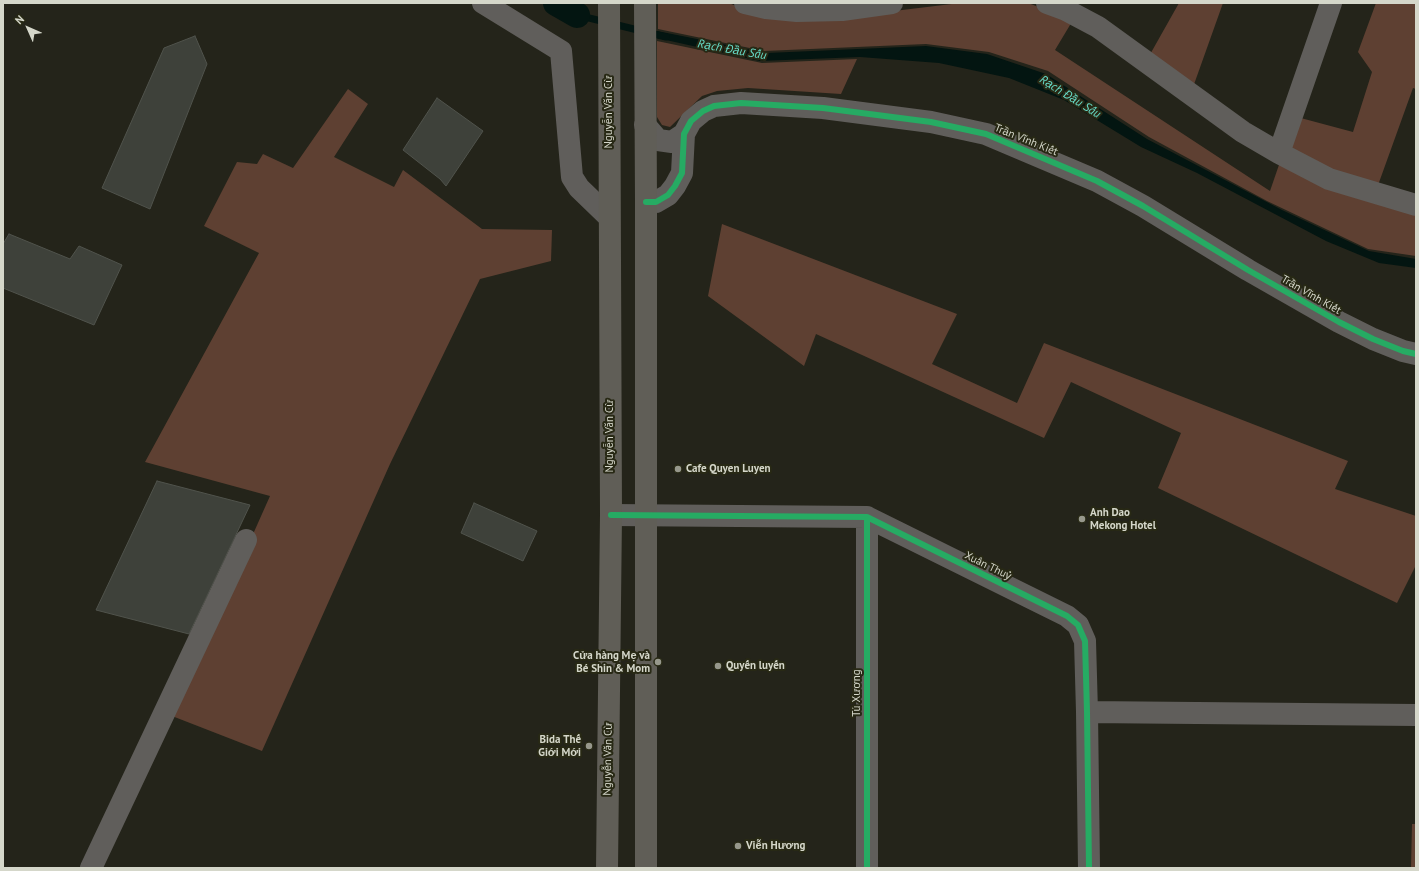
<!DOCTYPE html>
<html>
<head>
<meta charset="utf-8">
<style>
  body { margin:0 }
  #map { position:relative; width:1419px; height:871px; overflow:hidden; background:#24241a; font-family:"PT Sans",sans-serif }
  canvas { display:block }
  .frame { position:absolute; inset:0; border:4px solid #d5d7ca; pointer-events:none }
  .north { position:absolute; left:8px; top:8px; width:40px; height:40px; -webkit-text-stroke:3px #282915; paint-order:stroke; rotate:315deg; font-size:11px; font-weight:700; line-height:16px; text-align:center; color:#d5d7ca }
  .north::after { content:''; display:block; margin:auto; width:14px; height:18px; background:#d5d7ca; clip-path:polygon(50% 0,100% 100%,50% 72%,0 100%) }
</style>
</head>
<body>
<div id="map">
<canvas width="1419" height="871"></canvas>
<div class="frame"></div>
<div class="north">N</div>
</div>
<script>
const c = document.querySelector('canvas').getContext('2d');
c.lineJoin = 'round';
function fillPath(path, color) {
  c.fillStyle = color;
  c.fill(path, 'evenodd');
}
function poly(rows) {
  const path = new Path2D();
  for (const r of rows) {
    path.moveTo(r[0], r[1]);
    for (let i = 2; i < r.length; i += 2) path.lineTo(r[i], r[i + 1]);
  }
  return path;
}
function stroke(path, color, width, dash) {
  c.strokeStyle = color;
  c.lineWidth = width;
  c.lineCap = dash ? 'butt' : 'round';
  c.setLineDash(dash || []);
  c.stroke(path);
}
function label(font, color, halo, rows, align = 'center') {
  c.font = font + ' "PT Sans",sans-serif';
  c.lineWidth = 4;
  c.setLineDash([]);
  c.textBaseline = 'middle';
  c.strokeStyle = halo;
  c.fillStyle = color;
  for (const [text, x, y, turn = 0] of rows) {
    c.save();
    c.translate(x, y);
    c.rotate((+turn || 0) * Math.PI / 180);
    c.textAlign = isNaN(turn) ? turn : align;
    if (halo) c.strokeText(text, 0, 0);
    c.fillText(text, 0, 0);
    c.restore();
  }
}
fillPath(poly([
  [658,3,729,3,752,13,836,18,960,3,1028,3,1073,20,1055,50,1270,191,1281,159,1416,210,1416,256,1368,249,1267,201,1149,137,1048,71,989,52,926,44,764,51,658,29],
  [1179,3,1223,3,1192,90,1148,58],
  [1376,3,1416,3,1416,89,1413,88,1377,188,1285,151,1297,117,1353,132,1372,72,1358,52],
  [657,41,762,63,857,59,841,94,748,88,717,91,702,96,670,127,662,125,657,117],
  [348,89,368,104,334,157,394,187,403,170,482,229,552,230,551,261,480,279,390,464,262,751,172,716,270,496,145,462,259,253,204,226,237,162,257,164,263,154,293,168],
  [722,224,957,314,932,364,1017,403,1044,343,1348,461,1335,489,1416,516,1416,565,1397,603,1158,488,1181,433,1071,382,1044,438,816,334,804,366,708,296],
  [1412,824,1416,824,1416,868,1411,868]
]), '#5e4032');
fillPath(poly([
  [657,31,767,53,926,46,987,54,1046,74,1147,139,1282,210,1369,251,1416,259,1416,268,1379,263,1326,241,1197,173,1141,147,1064,100,1009,78,939,63,860,57,760,61,657,38]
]), '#031511');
stroke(poly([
  [577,15,666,37]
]), '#031511', 7);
stroke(poly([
  [556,3,577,15]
]), '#031511', 26);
const building = poly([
  [195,36,207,64,150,209,102,188,164,48,195,36],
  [437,98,483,131,446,186,440,179,403,150,437,98],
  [9,234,70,259,79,246,122,265,94,325,3,288,3,244,9,234],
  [157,481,250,505,189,634,96,610,157,481],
  [474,503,537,531,523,561,461,533,474,503]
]);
fillPath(building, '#3e413a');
stroke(building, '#50534c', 1);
stroke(poly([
  [483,3,561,51,572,177,579,188,609,217],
  [745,3,766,8,797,11,842,10,892,3],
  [1047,3,1066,10,1098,27,1243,132,1279,153,1329,179,1416,205],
  [645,125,658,140,672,142,684,134],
  [1279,153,1331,3],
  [646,202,656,202,668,195,675,186,682,173,684,134,691,121,703,111,714,106,741,103,823,108,931,122,986,134,1097,181,1143,206,1248,270,1339,322,1373,339,1403,351,1416,354],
  [611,515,867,517,1067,616,1078,625,1085,641,1087,712,1089,868],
  [867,517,867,868],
  [1087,712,1416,715],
  [91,868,246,540]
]), '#605e5b', 22);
stroke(poly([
  [645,3,646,202,646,868],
  [607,868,611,515,609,3]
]), '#605e57', 22);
stroke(poly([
  [646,202,656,202,668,195,675,186,682,173,684,134,691,121,703,111,714,106,741,103,823,108,931,122,986,134,1097,181,1143,206,1248,270,1339,322,1373,339,1403,351,1416,354],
  [611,515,867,517,1067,616,1078,625,1085,641,1087,712,1089,868],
  [867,517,867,868]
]), '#26ab63', 6);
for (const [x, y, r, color] of [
  [678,469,4,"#97988c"],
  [1082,519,4,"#97988c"],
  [658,662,4,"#97988c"],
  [718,666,4,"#97988c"],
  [589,746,4,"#97988c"],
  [738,846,4,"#97988c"]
]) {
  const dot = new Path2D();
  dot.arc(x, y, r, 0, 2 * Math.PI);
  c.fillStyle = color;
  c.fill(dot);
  stroke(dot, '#282915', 1.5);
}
label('11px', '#d5d7ca', '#282915', [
  ["Nguyễn Văn Cừ",609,112,-90],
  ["Trần Vĩnh Kiết",1026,140,22],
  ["Trần Vĩnh Kiết",1311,295,30],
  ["Nguyễn Văn Cừ",610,436,-90],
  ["Xuân Thuỷ",988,566,26],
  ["Tú Xương",857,693,-90],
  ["Nguyễn Văn Cừ",608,759,-89]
]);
label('bold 11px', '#d5d7ca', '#282915', [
  ["Cafe Quyen Luyen",686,469],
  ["Anh Dao",1090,513],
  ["Mekong Hotel",1090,526],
  ["Cửa hàng Mẹ và",650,656,"right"],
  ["Bé Shin & Mom",650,669,"right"],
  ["Quyến luyến",726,666],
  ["Bida Thế",581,740,"right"],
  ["Giới Mới",581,753,"right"],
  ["Viễn Hương",746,846]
], 'left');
label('italic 12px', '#67dcc8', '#282915', [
  ["Rạch Đầu Sấu",732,50,10],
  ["Rạch Đầu Sấu",1070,97,32]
]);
</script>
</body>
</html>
